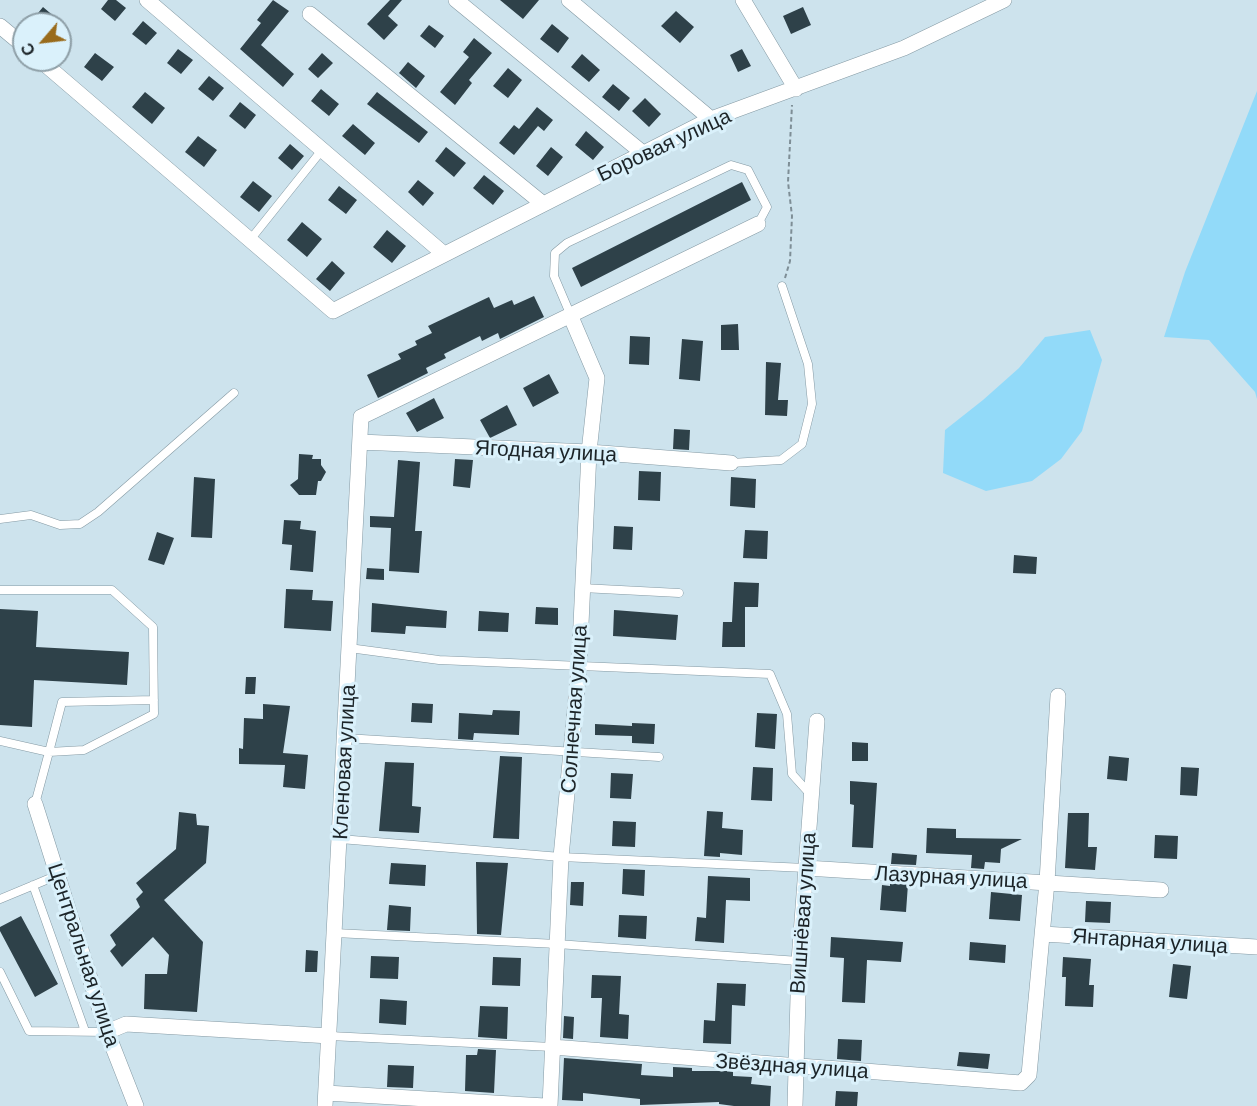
<!DOCTYPE html>
<html>
<head>
<meta charset="utf-8">
<style>
  body { margin:0 }
  #map { position:relative; width:1257px; height:1106px; overflow:hidden; background:#cde3ed; font-family:Barlow,sans-serif }
  canvas { display:block }
  .north { position:absolute; left:12px; top:12px; width:60px; height:60px; box-sizing:border-box; background:#daf1fb; border:2px solid #8e9fa7; border-radius:50%; rotate:242deg; font-size:16px; font-weight:700; line-height:24px; text-align:center; color:#1c2428 }
  .north::after { content:''; display:block; margin:auto; width:21px; height:27px; background:#996b1b; clip-path:polygon(50% 0,100% 100%,50% 72%,0 100%) }
</style>
</head>
<body>
<div id="map">
<canvas width="1257" height="1106"></canvas>
<div class="north">С</div>
</div>
<script>
const c = document.querySelector('canvas').getContext('2d');
c.lineJoin = 'round';
function fillPath(path, color) {
  c.fillStyle = color;
  c.fill(path, 'evenodd');
}
function poly(rows) {
  const path = new Path2D();
  for (const r of rows) {
    path.moveTo(r[0], r[1]);
    for (let i = 2; i < r.length; i += 2) path.lineTo(r[i], r[i + 1]);
  }
  return path;
}
function stroke(path, color, width, dash) {
  c.strokeStyle = color;
  c.lineWidth = width;
  c.lineCap = dash ? 'butt' : 'round';
  c.setLineDash(dash || []);
  c.stroke(path);
}
function label(font, color, halo, rows, align = 'center') {
  c.font = font + ' Barlow,sans-serif';
  c.lineWidth = 6;
  c.setLineDash([]);
  c.textBaseline = 'middle';
  c.strokeStyle = halo;
  c.fillStyle = color;
  for (const [text, x, y, turn = 0] of rows) {
    c.save();
    c.translate(x, y);
    c.rotate((+turn || 0) * Math.PI / 180);
    c.textAlign = isNaN(turn) ? turn : align;
    if (halo) c.strokeText(text, 0, 0);
    c.fillText(text, 0, 0);
    c.restore();
  }
}
fillPath(poly([
  [1257,91,1257,399,1255,392,1209,340,1164,337,1185,272],
  [1090,330,1102,360,1082,431,1061,459,1032,481,986,491,943,473,945,430,983,400,1019,368,1045,337]
]), '#92daf9');
fillPath(poly([
  [108,0,116,0,126,8,115,21,101,9],
  [273,0,289,11,261,45,294,74,283,87,240,49,261,23,257,20],
  [390,0,402,0,388,16,398,25,384,40,367,24],
  [500,0,539,0,523,19],
  [43,7,63,24,29,24],
  [803,7,811,25,791,34,783,16],
  [676,11,694,27,680,43,661,26],
  [143,21,157,33,146,45,132,34],
  [552,24,569,38,558,53,540,39],
  [429,25,444,36,435,48,420,36],
  [474,38,492,53,469,80,472,83,455,105,440,92,469,57,463,52],
  [178,49,193,60,181,74,167,63],
  [742,49,751,66,738,72,730,55],
  [95,53,114,67,102,81,84,67],
  [322,53,333,63,318,78,308,69],
  [582,54,600,70,589,82,571,67],
  [408,62,425,76,416,88,399,73],
  [508,68,522,80,508,98,493,86],
  [209,76,224,88,213,101,198,89],
  [613,84,630,98,619,111,602,97],
  [321,89,339,104,329,116,311,101],
  [145,92,165,108,152,124,132,107],
  [377,92,428,132,419,143,367,104],
  [645,98,661,114,649,127,632,111],
  [240,102,256,115,245,129,229,116],
  [537,107,553,120,544,131,538,126,514,155,499,143,514,125,519,129],
  [353,124,375,143,365,155,342,136],
  [586,131,604,147,593,160,575,145],
  [198,136,217,150,204,167,185,152],
  [290,144,304,156,292,170,278,158],
  [446,147,466,163,454,177,435,161],
  [551,147,563,157,548,176,536,166],
  [484,175,504,191,493,205,473,188],
  [418,180,434,193,423,206,408,192],
  [253,181,272,196,259,212,240,197],
  [742,182,751,200,581,287,572,268],
  [339,186,357,200,346,214,328,200],
  [302,222,322,239,307,257,287,240],
  [387,230,406,246,392,263,373,247],
  [332,261,345,273,330,291,316,279],
  [534,296,544,317,500,339,498,333,482,341,480,336,444,354,446,358,426,368,428,373,378,398,367,375,401,359,398,354,417,345,415,341,432,333,428,326,489,297,494,308,512,300,514,305],
  [738,324,739,350,721,350,721,325],
  [630,336,650,337,649,365,629,364],
  [682,339,703,341,700,381,679,379],
  [766,362,781,363,778,400,788,400,787,416,765,415],
  [549,374,559,393,533,407,523,388],
  [434,398,444,418,417,432,406,413],
  [507,405,517,425,490,438,480,420],
  [674,429,690,430,689,450,673,449],
  [299,454,313,455,312,459,321,459,321,465,326,472,321,481,318,481,316,495,299,495,290,485,298,479],
  [455,459,473,460,470,488,453,486],
  [398,460,420,462,415,531,422,531,419,573,389,571,391,528,370,527,370,516,394,517],
  [639,471,661,472,660,501,638,500],
  [194,477,215,479,212,538,191,537],
  [731,477,756,479,755,508,730,506],
  [284,520,301,521,300,529,316,531,313,572,290,570,292,545,282,544],
  [614,526,633,527,632,550,613,549],
  [745,530,768,531,767,559,743,558],
  [157,532,174,538,164,565,148,560],
  [1014,555,1037,557,1036,574,1013,573],
  [367,568,384,569,384,580,366,579],
  [734,582,759,583,758,607,745,607,745,647,722,647,723,622,732,622],
  [286,589,313,590,312,600,333,601,331,631,284,628],
  [372,603,447,611,446,628,406,626,405,634,371,632],
  [536,607,558,608,558,625,535,624],
  [0,609,38,611,36,647,129,652,127,685,34,680,32,727,0,725],
  [614,610,678,615,676,640,613,636],
  [479,611,509,613,508,632,478,631],
  [246,677,256,677,255,694,245,694],
  [412,703,433,704,432,723,411,722],
  [263,704,290,706,283,753,308,755,305,789,283,787,285,765,239,764,239,748,243,749,244,718,263,719],
  [493,710,520,711,519,735,474,733,473,740,458,739,459,713,492,715],
  [757,713,777,714,775,749,755,747],
  [632,723,655,724,654,744,632,743,632,736,595,735,595,724,632,726],
  [852,742,868,743,868,761,852,761],
  [500,756,522,757,519,839,493,838],
  [1109,756,1129,758,1127,781,1107,779],
  [385,762,414,763,412,806,421,807,419,833,379,831],
  [753,767,773,768,772,801,751,800],
  [1181,767,1199,768,1197,796,1180,795],
  [611,773,633,774,631,799,610,798],
  [850,781,877,783,873,848,852,847,854,805,850,804],
  [707,811,723,812,722,828,743,830,742,855,720,853,720,857,704,856],
  [179,812,196,814,197,825,209,826,206,863,164,900,203,942,197,1012,144,1009,145,974,167,974,169,955,153,937,122,967,110,951,116,945,110,935,140,907,136,899,143,892,136,883,176,849],
  [1068,813,1089,813,1088,847,1097,847,1095,870,1065,868],
  [613,821,636,822,635,847,612,846],
  [927,828,956,829,956,838,1022,839,1001,849,1000,863,985,862,984,869,971,868,972,855,926,853],
  [1155,835,1178,836,1177,859,1154,858],
  [892,853,917,855,916,865,891,864],
  [476,862,508,863,501,935,477,934],
  [391,863,426,865,425,886,389,884],
  [623,869,645,870,644,896,622,894],
  [708,876,750,878,750,901,726,900,724,943,695,941,697,917,706,918],
  [571,882,584,882,583,906,570,905],
  [890,883,908,884,906,912,880,910,882,885,890,886],
  [991,892,1022,895,1020,921,989,919],
  [1086,901,1111,902,1110,923,1085,922],
  [389,905,411,907,410,931,387,930],
  [619,915,647,916,646,939,618,937],
  [21,916,58,984,35,997,0,931,0,927],
  [831,937,903,942,901,962,867,960,865,1003,842,1002,844,958,830,957],
  [970,942,1006,945,1005,963,969,960],
  [306,950,318,951,317,972,305,972],
  [371,956,399,957,398,979,370,978],
  [493,957,521,958,520,986,492,985],
  [1063,957,1091,959,1089,985,1094,985,1093,1007,1065,1006,1066,977,1062,977],
  [1173,964,1191,966,1187,999,1169,997],
  [592,975,621,976,619,1014,629,1015,628,1039,600,1037,602,998,591,998],
  [717,983,746,984,745,1006,732,1005,731,1044,703,1043,704,1020,715,1021],
  [380,999,407,1001,406,1025,379,1023],
  [480,1006,508,1007,507,1039,478,1037],
  [564,1016,574,1017,573,1039,563,1038],
  [838,1039,862,1040,861,1061,837,1059],
  [478,1049,496,1050,494,1093,465,1091,466,1055,477,1055],
  [959,1052,990,1054,988,1069,957,1066],
  [564,1058,642,1064,641,1075,673,1077,673,1067,692,1068,692,1071,733,1071,733,1076,752,1077,751,1084,771,1086,770,1106,734,1106,719,1104,719,1102,640,1105,640,1099,583,1093,583,1101,562,1100],
  [388,1065,414,1066,413,1088,387,1087],
  [836,1091,858,1092,857,1106,835,1106]
]), '#2e4149');
const lane = poly([
  [250,240,322,150],
  [571,316,554,276,555,253,567,243,731,165,748,170,767,207,758,224],
  [731,463,781,460,802,444,812,404,808,364,782,286],
  [0,519,31,515,60,525,80,524,98,512,234,393],
  [582,588,679,593],
  [0,590,112,590,153,627,154,714,84,750,49,752,35,804],
  [349,648,439,660,770,674,787,714,792,774,810,794],
  [345,738,659,757],
  [0,741,49,752,62,702,154,700],
  [340,839,561,857,806,868],
  [33,885,85,1031],
  [0,899,58,875],
  [335,933,557,944,799,961],
  [0,972,29,1031,107,1032],
  [330,1036,552,1047]
]);
const street = poly([
  [147,0,444,254],
  [456,0,644,154],
  [569,0,711,119],
  [743,0,796,89],
  [310,14,542,203],
  [0,26,24,46],
  [40,60,333,311,711,119,904,48,1004,0],
  [360,442,589,452,731,463],
  [35,804,107,1032,136,1106],
  [806,868,1161,890],
  [1043,934,1257,947],
  [107,1032,126,1024,330,1036],
  [552,1047,1021,1083,1029,1075,1047,882,1058,696],
  [326,1093,545,1106],
  [325,1106,361,417,758,224],
  [550,1106,561,857,579,667,589,452,597,378,571,317],
  [795,1106,799,961,817,721]
]);
stroke(lane, '#8499a3', 9);
stroke(street, '#8499a3', 16);
stroke(poly([
  [785,278,790,261,792,216,788,182,792,105]
]), '#7e8e96', 2, [4.5, 3]);
stroke(lane, '#fff', 8);
stroke(street, '#fff', 15);
label('21px', '#1c2428', '#daf1fb', [
  ["Боровая улица",664,145,-25],
  ["Ягодная улица",546,451,3],
  ["Солнечная улица",574,709,-86],
  ["Кленовая улица",344,762,-87],
  ["Лазурная улица",951,877,3],
  ["Вишнёвая улица",803,913,-86],
  ["Янтарная улица",1150,941,4],
  ["Центральная улица",84,955,72],
  ["Звёздная улица",792,1066,4]
]);
</script>
</body>
</html>
